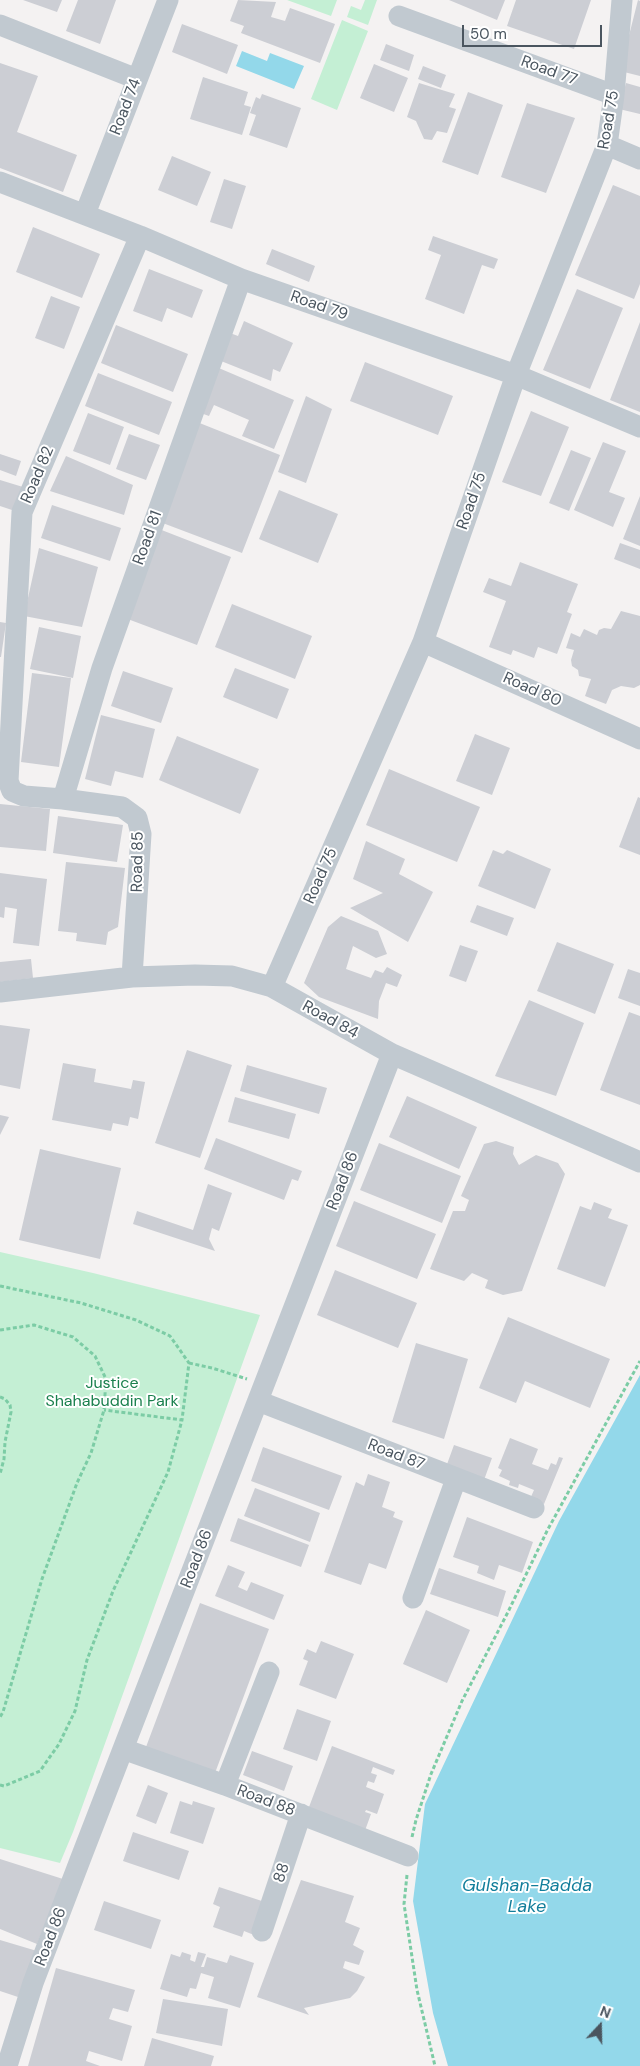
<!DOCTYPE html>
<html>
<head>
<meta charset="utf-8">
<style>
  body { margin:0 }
  #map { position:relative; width:640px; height:2066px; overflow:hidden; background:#f4f2f2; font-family:"DM Sans",sans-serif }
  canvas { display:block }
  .north { position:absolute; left:575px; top:2001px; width:50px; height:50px; -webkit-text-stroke:4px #fff; paint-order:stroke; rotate:21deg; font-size:14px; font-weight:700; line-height:20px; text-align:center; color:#4a555f }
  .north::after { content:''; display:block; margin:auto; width:18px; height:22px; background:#4a555f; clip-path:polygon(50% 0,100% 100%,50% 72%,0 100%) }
  .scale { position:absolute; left:462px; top:25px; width:140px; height:22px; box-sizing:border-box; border:2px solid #4a555f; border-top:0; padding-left:6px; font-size:15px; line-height:18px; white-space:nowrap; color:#4a555f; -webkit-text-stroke:4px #fff; paint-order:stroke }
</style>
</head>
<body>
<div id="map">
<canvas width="640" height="2066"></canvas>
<div class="north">N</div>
<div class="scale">50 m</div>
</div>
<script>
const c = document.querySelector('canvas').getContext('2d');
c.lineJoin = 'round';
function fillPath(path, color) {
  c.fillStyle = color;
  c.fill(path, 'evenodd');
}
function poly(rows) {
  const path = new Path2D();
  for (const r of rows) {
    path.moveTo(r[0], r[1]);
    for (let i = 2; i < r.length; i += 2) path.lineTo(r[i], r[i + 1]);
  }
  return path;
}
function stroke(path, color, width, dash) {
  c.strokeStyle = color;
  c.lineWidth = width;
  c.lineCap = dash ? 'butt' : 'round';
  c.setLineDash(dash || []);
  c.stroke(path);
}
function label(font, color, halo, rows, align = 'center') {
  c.font = font + ' "DM Sans",sans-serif';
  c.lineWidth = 4;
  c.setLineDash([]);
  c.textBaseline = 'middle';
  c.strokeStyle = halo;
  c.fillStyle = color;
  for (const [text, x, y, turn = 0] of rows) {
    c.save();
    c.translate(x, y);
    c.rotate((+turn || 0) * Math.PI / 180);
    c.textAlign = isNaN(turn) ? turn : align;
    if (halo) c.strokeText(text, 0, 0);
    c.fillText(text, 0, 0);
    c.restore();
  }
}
fillPath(poly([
  [287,0,337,0,331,16],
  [365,0,377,0,368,25,347,17,351,6,361,10],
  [342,20,368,31,337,110,311,99],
  [0,1252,93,1273,260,1315,73,1832,60,1863,0,1848]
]), '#c4efd4');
fillPath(poly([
  [242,51,267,61,270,53,304,66,294,89,236,66],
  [640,1375,640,2066,448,2066,433,2013,413,1901,425,1804,559,1521]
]), '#93d8ea');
fillPath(poly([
  [23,0,62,0,57,12],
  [78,0,116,0,100,44,66,31],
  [238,0,276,2,271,17,285,21,290,8,335,24,320,63,241,33,244,26,230,21],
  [449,0,505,0,497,20],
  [516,0,591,0,574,49,507,26],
  [638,0,640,1,640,76,620,71],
  [182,24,238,45,227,74,172,52],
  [386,44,414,55,409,71,380,60],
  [0,63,38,76,17,132,77,155,63,192,0,168],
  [374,64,408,78,394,112,360,98],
  [423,66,446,75,441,88,418,79],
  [203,77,248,92,244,105,251,107,242,135,190,119],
  [419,83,455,94,449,107,456,109,447,133,437,131,432,140,424,139,416,121,407,117],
  [626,83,640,87,640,114,619,109],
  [468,92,503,105,478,175,442,162],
  [262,94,301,108,287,148,249,135,256,115,250,113,256,97,260,99],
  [527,103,575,118,546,193,501,177],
  [172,156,211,172,197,206,158,190],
  [224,179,246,186,232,229,210,222],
  [613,185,640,196,640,284,634,299,575,275],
  [33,227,100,254,82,298,16,272],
  [433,236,498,259,494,269,482,265,464,314,425,299,441,255,428,250],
  [272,249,315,266,309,282,266,264],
  [149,269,203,290,192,318,167,308,162,322,133,311],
  [577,289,623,308,590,389,543,370],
  [51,296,80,307,64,349,35,338],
  [244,321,293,343,280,372,273,369,271,381,221,361,230,333,238,336],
  [640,322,640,412,610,400],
  [116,325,188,354,173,392,101,363],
  [365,362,453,396,438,435,350,401],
  [214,366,294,400,274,449,242,436,249,420,214,405,209,416,195,411],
  [98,373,172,402,159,435,85,406],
  [306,396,332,409,306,483,278,472],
  [531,411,569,427,541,496,502,482],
  [88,413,124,427,110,465,73,451],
  [197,422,280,455,242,553,160,522],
  [129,434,160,445,146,480,116,469],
  [603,442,626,451,609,492,625,498,613,527,574,510],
  [571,450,591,458,569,511,549,503],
  [0,454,21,461,16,476,0,470],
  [66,456,133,485,124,515,50,491],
  [0,480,23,487,15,511,0,506],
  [279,490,338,514,318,563,259,539],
  [640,496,640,546,623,539],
  [52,505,121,528,110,561,41,538],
  [159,529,231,557,197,645,125,618],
  [620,543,640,550,640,569,614,559],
  [39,548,98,567,82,627,24,616],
  [520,562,578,584,567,612,572,614,557,654,538,647,534,658,513,650,511,655,489,647,506,601,483,592,489,578,511,586],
  [232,604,312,636,295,679,215,647],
  [621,611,640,616,640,685,634,688,621,686,612,690,606,704,585,696,591,679,579,676,578,670,572,666,571,660,574,650,566,648,571,633,580,637,584,629,597,635,599,630,604,628,611,629],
  [0,622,6,623,1,657,0,657],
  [39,627,81,636,73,678,30,669],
  [235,668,289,689,277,719,223,697],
  [123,671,173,688,161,723,111,706],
  [32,673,71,678,59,767,21,762],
  [101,715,155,729,143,778,115,771,111,786,85,779],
  [475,734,510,748,492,795,456,781],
  [177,736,259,769,240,814,159,780],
  [389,769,480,807,457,862,366,825],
  [638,797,640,798,640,855,619,847],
  [0,804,50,809,46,851,0,847],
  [58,816,123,825,117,862,53,853],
  [366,841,405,859,399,874,433,892,408,942,350,908,383,893,353,879],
  [493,850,503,854,507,850,551,869,535,909,478,886],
  [66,862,125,868,118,927,108,932,106,945,76,941,77,933,58,931],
  [0,873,47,879,39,946,13,943,17,909,5,907,4,918,0,917],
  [477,905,514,918,507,936,470,922],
  [341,916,378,931,387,954,376,958,353,946,346,969,371,978,375,970,383,973,387,967,402,975,397,987,386,983,379,1001,378,1019,319,997,304,983,328,927],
  [557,942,614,964,595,1014,537,991],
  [460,945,478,951,466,982,449,976],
  [31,959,33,978,0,982,0,962],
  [628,969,640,973,640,1006,618,998],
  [529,1000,584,1023,556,1096,495,1076],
  [629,1012,640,1016,640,1105,600,1090],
  [0,1025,30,1029,20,1089,0,1085],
  [187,1050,232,1065,200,1158,155,1143],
  [63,1063,96,1069,94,1082,131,1089,133,1080,145,1082,138,1119,130,1117,128,1126,113,1123,111,1131,52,1120],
  [247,1065,327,1088,319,1114,240,1091],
  [407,1096,477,1127,459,1169,389,1137],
  [235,1097,296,1114,289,1139,228,1122],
  [0,1115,9,1117,0,1135],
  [216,1138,302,1171,298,1181,292,1179,284,1200,204,1169],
  [496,1141,514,1147,513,1154,519,1165,536,1155,558,1163,565,1174,522,1291,503,1295,485,1288,488,1280,472,1273,464,1281,430,1269,453,1211,465,1211,469,1200,461,1196,484,1144],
  [379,1143,461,1176,442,1223,360,1190],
  [40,1149,121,1168,100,1259,19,1240],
  [208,1184,232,1193,219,1231,212,1228,209,1239,215,1251,133,1224,137,1211,193,1230],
  [354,1201,436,1234,417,1279,336,1246],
  [594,1202,612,1209,608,1218,628,1225,605,1287,557,1269,580,1206,591,1210],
  [335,1270,417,1303,398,1348,317,1315],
  [508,1317,610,1359,590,1408,525,1381,516,1403,479,1388],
  [416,1343,468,1359,444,1439,392,1422],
  [510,1438,538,1449,532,1464,548,1470,551,1463,556,1465,559,1457,563,1458,544,1504,530,1499,534,1490,519,1484,518,1488,509,1485,510,1481,499,1476,502,1470,498,1468],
  [454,1445,492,1458,484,1480,446,1467],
  [263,1447,342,1476,329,1510,251,1481],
  [368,1474,390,1482,382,1507,395,1512,393,1517,403,1521,386,1569,369,1563,361,1585,324,1572,356,1482,364,1486],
  [255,1488,320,1513,310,1542,244,1516],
  [467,1517,533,1542,522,1573,499,1565,494,1580,477,1573,479,1566,453,1557],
  [238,1518,309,1545,301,1567,230,1541],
  [228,1565,245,1572,238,1587,247,1591,251,1582,284,1595,274,1620,215,1596],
  [439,1568,506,1591,498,1617,430,1594],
  [200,1603,269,1629,215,1773,146,1747],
  [426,1610,470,1630,447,1683,403,1664],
  [321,1641,354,1654,336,1699,299,1685,308,1661,303,1659,307,1649,316,1653],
  [297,1709,331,1721,317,1761,283,1749],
  [332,1746,395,1770,393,1775,373,1767,371,1773,377,1775,374,1783,368,1781,366,1787,384,1794,377,1814,366,1810,365,1812,371,1814,363,1836,306,1815],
  [252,1751,293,1766,284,1791,243,1775],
  [148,1785,168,1793,156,1824,136,1816],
  [180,1801,192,1805,193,1801,215,1808,203,1844,170,1833],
  [133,1832,189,1851,179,1880,123,1861],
  [0,1859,63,1879,37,1944,0,1929],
  [301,1880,354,1896,345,1922,360,1928,353,1945,364,1951,359,1965,345,1961,343,1968,365,1977,357,1991,350,1998,304,2008,309,2015,257,1997],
  [219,1887,268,1903,259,1937,244,1931,242,1937,213,1927,220,1907,213,1904],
  [104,1901,161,1920,151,1949,94,1930],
  [0,1940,37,1951,21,1998,0,1991],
  [182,1952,191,1955,190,1960,195,1962,198,1952,206,1954,201,1967,204,1967,207,1957,227,1963,230,1955,254,1963,240,2008,208,1998,214,1977,201,1973,196,1989,190,1988,187,1997,160,1989,171,1954,180,1957],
  [56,1968,135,1990,128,2012,113,2008,109,2019,132,2026,122,2061,89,2051,86,2061,100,2066,28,2066],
  [163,1999,228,2009,222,2046,156,2033],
  [152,2038,214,2056,211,2066,144,2066]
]), '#ccced4');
stroke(poly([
  [0,1286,81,1303,136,1320,170,1336,189,1363,182,1420],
  [0,1330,34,1325,73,1337,95,1356,106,1379,104,1410,91,1453,77,1483,42,1579,3,1712,0,1717],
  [189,1363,212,1368,247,1379],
  [0,1397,5,1399,10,1405,11,1412,5,1442,4,1459,0,1474],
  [0,1785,4,1786,40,1771,59,1744,75,1711,87,1660,113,1591,168,1472,182,1420,104,1410],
  [412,1837,416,1820,431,1774,462,1701,508,1612,547,1531,640,1361],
  [407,1875,404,1904,417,1990,435,2066]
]), '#7ccca5', 3, [4, 2.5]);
stroke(poly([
  [399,16,614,95],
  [0,25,137,79],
  [607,145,640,159],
  [0,182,140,236,241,279,516,375,640,427],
  [85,214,168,0],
  [423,642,640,739],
  [63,799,102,668,241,279],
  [132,977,141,834,137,818,122,807,63,799,24,796,12,791,8,781,22,512,140,236],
  [272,987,423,642,516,375,607,145,614,95,622,0],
  [0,992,132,977,195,975,232,976,272,987,392,1054,640,1162],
  [258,1401,534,1508],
  [413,1598,456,1479],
  [123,1749,225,1785,408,1856],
  [225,1785,269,1672],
  [262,1931,301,1814],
  [7,2066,33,1983,82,1855,392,1054]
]), '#c1c9d0', 21);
label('16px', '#4a555f', '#fff', [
  ["Road 77",549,71,20],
  ["Road 74",126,107,-69],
  ["Road 75",609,120,-80],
  ["Road 79",319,306,19],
  ["Road 82",38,475,-67],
  ["Road 75",472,501,-71],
  ["Road 81",148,538,-70],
  ["Road 80",532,690,24],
  ["Road 85",138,862,-89],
  ["Road 75",321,876,-66],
  ["Road 84",330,1020,29],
  ["Road 86",343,1181,-69],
  ["Road 87",396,1455,21],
  ["Road 86",197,1559,-69],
  ["Road 88",266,1801,21],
  ["88",282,1873,-72],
  ["Road 86",51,1937,-69]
]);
label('16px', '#1b804e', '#fff', [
  ["Justice",112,1384],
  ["Shahabuddin Park",112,1402]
]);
label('italic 18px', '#127e9b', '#fff', [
  ["Gulshan-Badda",527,1886],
  ["Lake",527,1907]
]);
</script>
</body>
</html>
